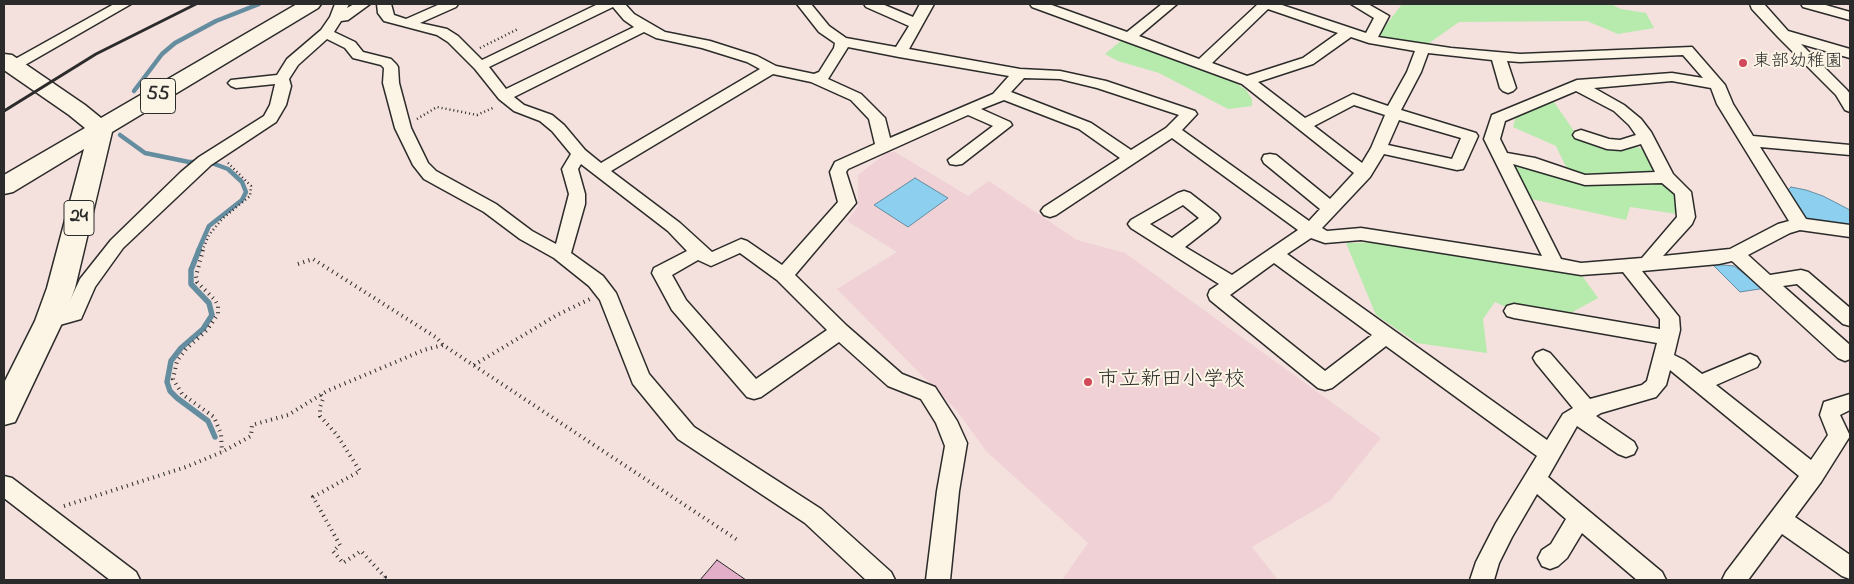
<!DOCTYPE html>
<html>
<head>
<meta charset="utf-8">
<style>
  body { margin:0 }
  #map { position:relative; width:1854px; height:584px; overflow:hidden; background:#f4e0dc; font-family:"Indie Flower",sans-serif }
  canvas { display:block }
  .frame { position:absolute; inset:0; border:5px solid #2b2b2b; pointer-events:none }
</style>
</head>
<body>
<div id="map">
<canvas width="1854" height="584"></canvas>
<div class="frame"></div>
</div>
<script>
const c = document.querySelector('canvas').getContext('2d');
c.lineJoin = 'round';
function fillPath(path, color) {
  c.fillStyle = color;
  c.fill(path, 'evenodd');
}
function poly(rows) {
  const path = new Path2D();
  for (const r of rows) {
    path.moveTo(r[0], r[1]);
    for (let i = 2; i < r.length; i += 2) path.lineTo(r[i], r[i + 1]);
  }
  return path;
}
function stroke(path, color, width, dash) {
  c.strokeStyle = color;
  c.lineWidth = width;
  c.lineCap = dash ? 'butt' : 'round';
  c.setLineDash(dash || []);
  c.stroke(path);
}
function label(font, color, halo, rows, align = 'center') {
  c.font = font + ' "Indie Flower","Klee One",sans-serif';
  c.lineWidth = 4;
  c.setLineDash([]);
  c.textBaseline = 'middle';
  c.strokeStyle = halo;
  c.fillStyle = color;
  for (const [text, x, y, turn = 0] of rows) {
    c.save();
    c.translate(x, y);
    c.rotate((+turn || 0) * Math.PI / 180);
    c.textAlign = isNaN(turn) ? turn : align;
    if (halo) c.strokeText(text, 0, 0);
    c.fillText(text, 0, 0);
    c.restore();
  }
}
fillPath(poly([
  [888,152,895,152,968,196,989,181,1077,240,1125,253,1381,438,1330,501,1252,547,1278,580,1062,580,1088,543,987,452,957,411,837,289,897,252,847,221,858,206,858,175]
]), '#efd1d6');
fillPath(poly([
  [1402,4,1611,4,1621,9,1646,13,1654,28,1618,34,1587,21,1459,22,1425,46,1377,37],
  [1122,40,1223,74,1246,90,1252,99,1252,106,1228,109,1159,73,1118,61,1105,54],
  [1550,96,1576,134,1623,141,1649,152,1692,207,1684,215,1630,207,1626,220,1527,198,1507,157,1567,169,1556,146,1513,127,1518,108],
  [1397,242,1515,261,1583,277,1598,298,1547,326,1495,302,1483,319,1487,353,1417,343,1376,315,1346,243]
]), '#b6ebad');
const water = poly([
  [915,178,948,198,908,227,874,205,915,178],
  [1791,187,1806,190,1823,196,1850,210,1850,225,1812,222,1803,218,1788,190,1791,187],
  [1712,264,1734,266,1746,275,1750,275,1766,288,1740,292,1712,264]
]);
fillPath(water, '#8ccfee');
stroke(water, '#658da0', 1);
stroke(poly([
  [134,91,162,54,175,43,216,21,259,4],
  [120,135,145,153,189,162,198,162],
  [198,251,209,226,242,200,246,192,242,182,228,169,209,162]
]), '#658da0', 4.5);
stroke(poly([
  [199,250,191,270,191,284,209,303,212,315,203,329,181,348,171,361,167,382,170,391,177,398,208,421,215,437]
]), '#658da0', 5.5);
const building = poly([
  [717,560,746,580,700,580,717,560]
]);
fillPath(building, '#e3aec8');
stroke(building, '#2b2b2b', 1);
const minor = poly([
  [114,4,131,4,18,69,13,70,8,69,6,66,8,63,114,4],
  [335,4,349,4,347,8,354,4,370,4,348,20,341,21,334,32,355,42,363,52,391,59,396,64,398,67,399,83,411,128,428,163,436,171,496,204,532,231,556,244,569,194,562,169,571,154,552,131,540,121,514,111,499,99,475,69,448,42,437,35,384,21,378,13,377,4,391,4,394,15,406,19,440,4,458,4,456,7,420,23,447,29,458,36,482,60,598,4,625,4,634,14,665,32,710,41,757,56,776,66,814,74,819,72,834,48,835,43,819,32,797,4,811,4,829,26,846,38,896,47,909,26,866,7,864,4,882,4,913,17,920,4,934,4,909,49,1020,69,1060,71,1106,81,1195,111,1197,114,1182,130,1309,221,1320,209,1264,163,1262,159,1264,155,1270,154,1276,155,1330,199,1354,173,1242,84,1032,7,1030,4,1049,4,1127,32,1162,4,1177,4,1139,36,1199,59,1258,4,1279,4,1366,33,1374,18,1351,4,1368,4,1389,16,1378,37,1451,48,1520,54,1692,47,1725,85,1733,104,1753,136,1850,145,1850,155,1760,147,1806,219,1850,225,1850,237,1800,230,1790,233,1748,255,1770,275,1801,270,1808,272,1850,308,1850,326,1843,324,1797,284,1783,286,1850,345,1850,359,1845,361,1838,358,1732,261,1719,264,1642,271,1679,317,1680,330,1674,355,1684,360,1702,374,1750,354,1757,357,1760,362,1757,367,1716,385,1811,460,1828,435,1820,415,1824,402,1850,394,1850,410,1840,415,1850,436,1821,482,1795,517,1850,555,1850,579,1842,576,1782,534,1748,580,1722,580,1726,572,1799,476,1670,370,1666,385,1656,397,1601,413,1596,416,1634,442,1637,448,1634,454,1626,457,1618,454,1577,426,1548,477,1662,572,1666,580,1637,580,1582,533,1567,558,1558,566,1550,569,1542,566,1538,558,1542,550,1551,544,1566,519,1537,494,1512,537,1499,563,1494,580,1470,580,1476,562,1496,523,1537,456,1386,346,1332,388,1325,390,1318,388,1210,300,1208,295,1210,290,1219,284,1131,228,1128,224,1131,220,1178,193,1184,191,1190,193,1217,214,1220,218,1217,222,1185,247,1232,275,1298,230,1172,138,1056,215,1050,217,1044,215,1041,211,1044,207,1120,158,1079,129,1004,100,981,109,1010,122,1012,125,962,164,956,165,950,164,948,160,993,126,968,115,848,169,846,172,856,203,795,275,847,326,902,374,935,387,957,421,967,443,959,491,950,580,926,580,937,491,945,446,936,423,921,399,888,386,839,342,761,397,754,399,747,397,672,310,652,273,654,268,687,251,668,231,581,164,578,169,585,194,585,204,571,253,603,276,616,293,649,374,694,427,821,509,891,572,895,580,866,580,805,523,678,439,633,384,600,300,589,286,554,258,520,239,484,212,424,179,413,165,395,128,383,83,384,68,381,65,353,58,345,48,327,39,298,65,289,79,291,86,286,105,276,122,211,165,123,248,95,287,81,319,49,328,42,326,39,321,42,316,66,309,80,279,111,240,181,172,199,157,264,116,270,105,275,84,236,88,231,86,228,83,231,80,277,75,287,59,321,30,330,17,335,4],
  [613,7,624,20,634,27,506,89,489,67,613,7],
  [1268,9,1338,33,1303,58,1247,76,1212,63,1268,9],
  [644,32,656,38,702,48,747,62,760,69,601,163,585,150,564,125,552,115,524,105,514,97,644,32],
  [1351,37,1369,43,1415,51,1407,72,1388,106,1353,94,1305,118,1258,82,1313,64,1351,37],
  [848,47,899,57,1009,76,993,94,890,138,885,118,861,94,828,79,848,47],
  [1428,53,1492,60,1500,88,1503,91,1508,93,1513,91,1516,88,1507,61,1520,62,1683,55,1703,78,1672,73,1577,80,1492,115,1484,139,1542,256,1361,228,1327,231,1322,228,1370,177,1384,154,1457,170,1463,169,1465,165,1478,136,1476,133,1401,110,1421,72,1428,53],
  [773,74,811,82,851,100,869,119,875,144,835,162,830,172,838,202,782,265,747,241,741,239,712,252,680,223,611,171,773,74],
  [1024,78,1060,79,1097,88,1179,115,1166,128,1131,150,1091,123,1011,92,1024,78],
  [1672,81,1711,88,1717,104,1789,221,1778,224,1730,249,1663,256,1692,224,1695,217,1691,192,1673,174,1651,132,1641,119,1624,105,1594,88,1672,81],
  [1576,91,1614,111,1629,125,1636,135,1620,140,1609,139,1581,130,1575,132,1573,135,1575,138,1607,149,1621,150,1641,144,1655,172,1585,175,1535,158,1507,153,1500,139,1505,121,1576,91],
  [1354,105,1385,115,1371,148,1362,163,1314,126,1354,105],
  [1399,120,1461,138,1452,159,1388,145,1399,120],
  [1513,164,1585,185,1662,183,1675,194,1677,217,1642,258,1581,263,1561,259,1513,164],
  [1183,205,1199,218,1172,238,1150,224,1183,205],
  [1311,238,1325,243,1361,240,1581,275,1623,272,1660,319,1660,329,1514,304,1507,306,1504,311,1507,316,1514,318,1657,343,1647,381,1642,385,1590,399,1550,353,1543,350,1536,353,1533,358,1536,363,1573,408,1563,414,1547,440,1287,254,1311,238],
  [740,253,777,280,827,330,756,379,686,300,672,275,698,260,711,266,740,253],
  [1274,263,1372,335,1325,371,1230,295,1274,263],
  [1750,4,1764,4,1788,31,1850,49,1850,58,1801,44,1847,90,1850,94,1850,112,1845,110,1836,95,1778,37,1752,9,1750,4],
  [1801,4,1822,4,1850,12,1850,20,1803,7,1801,4],
  [4,476,12,478,136,572,140,580,110,580,4,498,4,476]
]);
const primary = poly([
  [297,4,321,4,318,8,112,132,75,288,63,321,15,422,4,425,4,383,35,321,47,288,84,149,13,192,4,194,4,175,85,128,69,115,4,70,4,54,12,55,85,105,101,118,297,4]
]);
stroke(minor, '#2b2b2b', 3);
stroke(primary, '#2b2b2b', 3);
stroke(poly([
  [480,48,518,29],
  [417,119,437,107,477,115,495,107],
  [202,251,209,235,222,219,250,196,251,186,228,163]
]), '#2b2b2b', 2.5, [1, 3]);
stroke(poly([
  [203,250,196,276,197,282,215,300,218,306,218,314,207,330,186,349,177,361,173,379,182,394,214,417,221,434,222,452],
  [298,264,313,259,437,338,443,345],
  [474,365,557,315,590,299],
  [321,395,323,399,320,407,320,416,337,435,360,471,313,497,340,545,333,551,343,563,361,551,385,577,381,580],
  [64,506,186,467,222,452,251,436,252,425,288,415,327,391,424,350,443,345,739,541]
]), '#2b2b2b', 4, [1, 4.5]);
fillPath(minor, '#fcf5e5');
fillPath(primary, '#fcf5e5');
stroke(poly([
  [4,111,96,54,196,4]
]), '#2b2b2b', 3);
for (const [x, y, r, color] of [
  [1743,63,5,"#d1495b"],
  [1088,382,5,"#d1495b"]
]) {
  const dot = new Path2D();
  dot.arc(x, y, r, 0, 2 * Math.PI);
  c.fillStyle = color;
  c.fill(dot);
  stroke(dot, '#fcf5e5', 2);
}
label('18px', '#2b2b2b', '#fcf5e5', [
  ["東部幼稚園",1753,63]
], 'left');
for (const [x, y, w] of [
  [158,96,35],
  [79,218,30]
]) {
  const box = new Path2D();
  box.roundRect(x - w / 2, y - 17.5, w, 35, 4);
  c.fillStyle = '#fcf5e5';
  c.fill(box);
  stroke(box, '#2b2b2b', 1);
}
label('bold 20px', '#2b2b2b', null, [
  ["55",158,96],
  ["24",79,218]
]);
label('21px', '#2b2b2b', '#fcf5e5', [
  ["市立新田小学校",1098,382]
], 'left');
</script>
</body>
</html>
